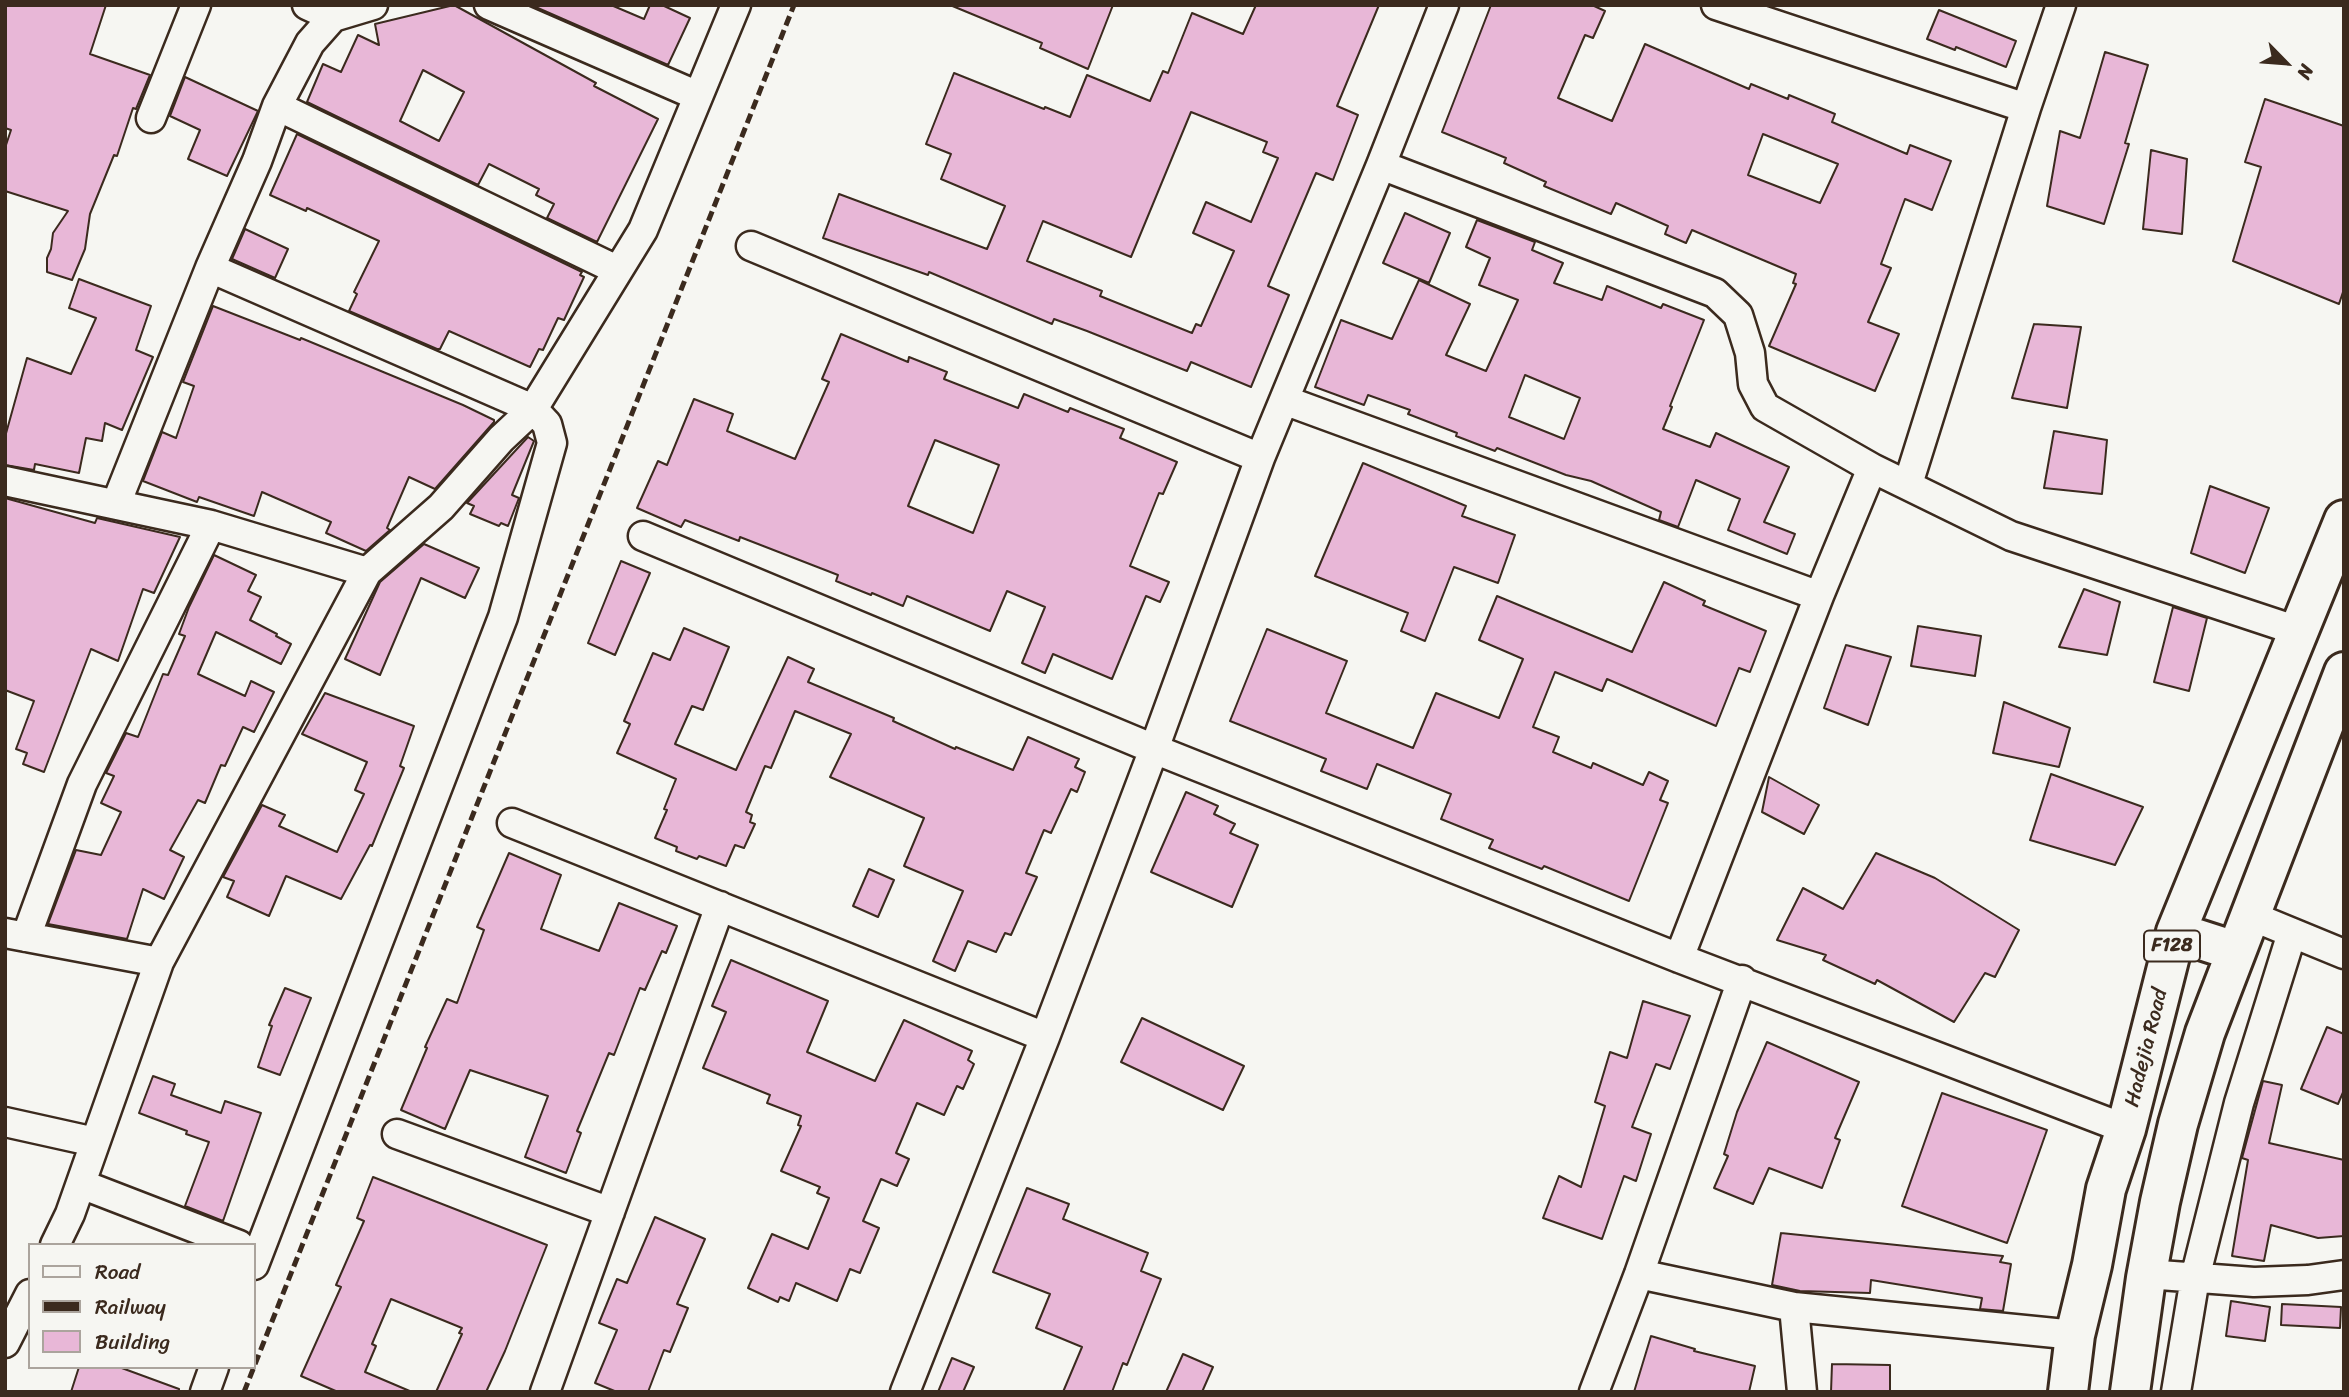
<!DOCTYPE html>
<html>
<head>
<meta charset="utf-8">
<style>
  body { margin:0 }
  #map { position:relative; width:2349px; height:1397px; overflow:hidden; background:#f6f6f2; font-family:Sriracha,sans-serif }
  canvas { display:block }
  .frame { position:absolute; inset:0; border:7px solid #3b2a1e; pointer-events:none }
  .legend { position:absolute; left:28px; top:1243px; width:228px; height:126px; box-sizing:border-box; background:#f6f6f2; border:2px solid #aba49d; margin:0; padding:9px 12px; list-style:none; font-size:21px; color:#3b2a1e }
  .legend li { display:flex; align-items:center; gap:14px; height:35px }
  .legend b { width:35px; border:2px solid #aba49d }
  .north { position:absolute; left:2251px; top:28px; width:70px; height:70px; -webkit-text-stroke:5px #f6f6f2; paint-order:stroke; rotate:115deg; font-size:19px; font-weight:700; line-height:28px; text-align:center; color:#3b2a1e }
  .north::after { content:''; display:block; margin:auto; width:24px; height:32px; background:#3b2a1e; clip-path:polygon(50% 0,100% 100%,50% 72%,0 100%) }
</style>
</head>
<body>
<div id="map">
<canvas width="2349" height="1397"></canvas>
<div class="frame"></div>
<ul class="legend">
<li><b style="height:9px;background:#f6f6f2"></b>Road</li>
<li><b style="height:9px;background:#3b2a1e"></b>Railway</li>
<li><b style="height:19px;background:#e8b7d7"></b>Building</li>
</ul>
<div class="north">N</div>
</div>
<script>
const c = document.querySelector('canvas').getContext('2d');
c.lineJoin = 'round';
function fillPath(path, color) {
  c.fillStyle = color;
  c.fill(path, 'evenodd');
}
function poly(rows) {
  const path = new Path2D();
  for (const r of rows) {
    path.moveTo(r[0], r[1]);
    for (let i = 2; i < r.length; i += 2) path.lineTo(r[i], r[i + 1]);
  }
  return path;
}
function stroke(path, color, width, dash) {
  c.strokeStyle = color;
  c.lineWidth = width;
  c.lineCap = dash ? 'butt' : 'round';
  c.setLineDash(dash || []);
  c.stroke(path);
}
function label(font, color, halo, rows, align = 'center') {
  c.font = font + ' Sriracha,sans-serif';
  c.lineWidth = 5;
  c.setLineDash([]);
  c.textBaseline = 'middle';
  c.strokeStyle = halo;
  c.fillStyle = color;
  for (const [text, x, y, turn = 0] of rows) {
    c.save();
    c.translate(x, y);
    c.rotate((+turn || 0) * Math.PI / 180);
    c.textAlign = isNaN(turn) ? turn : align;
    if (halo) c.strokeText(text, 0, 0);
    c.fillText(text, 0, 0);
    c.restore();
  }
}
const building = poly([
  [5,5,106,5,90,54,150,75,136,109,133,108,117,156,114,155,90,214,85,249,72,280,47,272,47,258,51,249,53,233,68,211,5,191,5,148,11,130,5,128,5,5],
  [454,5,596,83,594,86,658,119,597,242,547,218,554,204,536,195,539,189,489,164,478,185,307,102,323,64,341,72,358,35,379,45,375,24,454,5],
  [423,70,464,92,439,141,400,121,423,70],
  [531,5,611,5,644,19,650,5,662,5,690,18,668,65,531,5],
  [950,5,1113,5,1088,69,1040,48,1042,43,950,5],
  [1256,5,1379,5,1337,106,1358,115,1333,180,1316,173,1268,286,1289,295,1251,387,1191,362,1187,371,1087,331,1054,319,1052,324,929,272,928,275,823,238,839,194,987,249,1005,206,941,179,951,154,926,144,954,73,1044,109,1045,107,1070,117,1087,75,1150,101,1163,71,1168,73,1192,13,1243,34,1256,5],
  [1191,112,1267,142,1263,152,1278,158,1251,222,1206,202,1193,233,1234,251,1201,326,1196,324,1192,333,1100,296,1102,291,1027,261,1043,221,1131,257,1191,112],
  [1491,5,1592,5,1605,11,1593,38,1585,35,1558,98,1612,121,1645,44,1749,89,1751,84,1788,99,1789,95,1835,114,1832,122,1907,154,1910,145,1951,161,1932,210,1905,199,1881,264,1891,268,1868,322,1899,334,1875,391,1769,346,1796,284,1793,283,1796,274,1692,230,1686,243,1665,234,1668,226,1616,203,1611,214,1544,186,1546,182,1504,163,1506,158,1442,132,1491,5],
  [1763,134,1838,164,1820,203,1748,175,1763,134],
  [1939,10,2016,41,2006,67,1956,47,1955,50,1927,39,1939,10],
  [2105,52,2148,65,2125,143,2129,144,2104,224,2047,206,2060,131,2080,138,2105,52],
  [185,77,258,111,227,176,188,159,200,130,170,116,185,77],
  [2265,99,2344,126,2344,289,2339,304,2233,261,2261,167,2245,162,2265,99],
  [297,134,582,272,580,275,584,277,564,320,558,318,543,350,539,349,530,367,449,331,440,349,437,349,349,311,357,294,354,292,379,241,307,208,306,211,270,195,297,134],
  [2151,150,2187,159,2182,234,2143,229,2151,150],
  [1405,213,1450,233,1429,283,1383,263,1405,213],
  [1477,220,1535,242,1532,250,1563,263,1554,283,1602,300,1607,286,1661,308,1663,304,1704,320,1670,406,1672,407,1663,429,1710,447,1716,433,1789,467,1764,522,1795,534,1787,554,1728,530,1740,499,1696,480,1678,527,1659,520,1661,512,1591,481,1566,475,1497,448,1495,451,1456,436,1457,433,1408,414,1410,410,1368,395,1364,405,1315,387,1341,320,1392,339,1419,280,1470,304,1446,355,1486,371,1518,300,1479,285,1490,258,1466,247,1477,220],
  [1525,375,1580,398,1564,439,1509,417,1525,375],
  [245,229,288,249,275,278,232,259,245,229],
  [79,279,151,306,136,350,153,357,122,430,105,423,102,441,86,438,79,473,35,464,34,470,5,465,5,437,27,358,71,374,96,318,69,308,79,279],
  [213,306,300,340,301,338,463,405,494,420,494,422,435,489,409,477,387,528,390,530,366,551,326,533,331,522,262,492,254,516,199,497,197,502,143,481,162,432,176,438,194,386,183,382,213,306],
  [2034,324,2081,327,2067,408,2012,398,2034,324],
  [841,334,908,362,909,357,947,372,944,379,1018,408,1024,394,1068,412,1070,408,1124,429,1120,438,1177,462,1163,494,1159,493,1130,566,1169,582,1160,602,1146,596,1112,679,1053,654,1045,673,1022,663,1045,607,1007,591,990,631,907,596,903,606,872,593,871,595,836,581,838,575,740,537,739,541,685,520,681,527,637,508,658,461,667,465,694,399,733,414,727,431,795,459,829,382,822,379,841,334],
  [935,440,999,465,973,533,908,506,935,440],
  [2054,431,2107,440,2102,494,2044,488,2054,431],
  [528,437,534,441,512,495,519,498,508,526,501,523,499,526,470,514,474,506,467,503,528,437],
  [1363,463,1466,506,1462,516,1515,535,1498,583,1454,567,1425,641,1401,631,1408,613,1315,576,1363,463],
  [2210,486,2269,508,2245,573,2191,553,2210,486],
  [5,498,95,523,97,518,180,537,154,593,143,589,118,661,91,649,44,772,23,764,27,753,16,749,34,701,5,690,5,498],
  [424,544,479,568,465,598,421,578,380,675,345,659,380,582,424,544],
  [214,555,256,575,248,591,261,597,250,620,277,634,276,636,291,644,281,664,216,632,198,674,245,696,251,681,274,692,254,732,243,727,225,766,221,765,205,803,198,800,170,850,184,857,164,899,143,889,127,939,48,924,76,850,101,855,121,812,101,803,114,776,106,773,126,733,138,737,163,674,168,675,185,636,179,634,189,607,214,555],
  [621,561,650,573,615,655,588,643,621,561],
  [1664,582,1705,601,1703,605,1766,631,1750,672,1739,668,1716,726,1607,679,1602,691,1555,672,1533,727,1559,737,1553,752,1591,768,1593,763,1643,785,1649,772,1668,781,1660,800,1668,803,1629,901,1544,866,1542,869,1489,848,1493,840,1441,819,1451,794,1377,764,1367,789,1321,771,1326,759,1230,721,1267,629,1347,661,1326,713,1413,748,1436,693,1499,718,1523,659,1479,640,1497,596,1632,652,1664,582],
  [2084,589,2120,602,2107,655,2059,647,2084,589],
  [2173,607,2207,618,2189,691,2154,682,2173,607],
  [1918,626,1981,636,1975,676,1911,666,1918,626],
  [684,628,729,647,703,710,692,706,675,744,736,770,788,657,814,669,808,682,894,718,893,721,955,749,956,747,1013,770,1028,737,1079,759,1075,767,1085,772,1077,792,1071,789,1051,833,1044,830,1026,873,1037,877,1011,935,1005,933,996,952,968,941,955,971,933,961,963,891,904,866,924,818,830,777,851,734,795,711,771,768,765,766,746,812,752,815,750,822,755,824,744,848,735,845,726,866,699,856,697,859,676,851,677,847,655,838,667,810,664,809,676,779,617,753,630,724,624,721,653,653,670,660,684,628],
  [1846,645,1891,657,1868,725,1824,708,1846,645],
  [325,693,414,726,400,766,404,768,372,846,370,845,341,899,286,876,269,916,227,897,234,881,223,877,262,805,285,815,279,826,337,852,364,794,355,790,367,762,302,734,325,693],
  [2004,702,2070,728,2059,767,1993,753,2004,702],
  [2051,774,2143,807,2115,865,2030,840,2051,774],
  [1769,777,1819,805,1804,834,1762,812,1769,777],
  [1186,792,1218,806,1214,814,1235,824,1230,833,1258,845,1232,907,1151,872,1186,792],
  [509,853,561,875,541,929,599,951,619,903,677,926,666,953,662,951,645,990,640,988,614,1055,609,1053,577,1131,581,1133,566,1173,525,1157,548,1096,470,1070,445,1129,401,1110,427,1048,425,1047,447,999,457,1003,484,930,477,927,509,853],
  [1876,853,1935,878,2019,930,1995,977,1985,973,1954,1022,1877,980,1875,984,1823,960,1826,955,1777,940,1803,888,1843,909,1876,853],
  [869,869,894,880,878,917,853,906,869,869],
  [731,960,828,1001,807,1052,875,1081,904,1020,972,1051,968,1060,974,1064,963,1089,957,1086,944,1115,917,1103,896,1153,909,1159,897,1186,881,1179,863,1221,879,1228,860,1273,850,1269,837,1301,796,1283,789,1301,780,1297,778,1302,748,1288,772,1234,808,1249,829,1198,817,1193,820,1187,781,1171,801,1126,798,1125,801,1116,767,1103,770,1095,703,1068,726,1012,712,1006,731,960],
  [285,988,311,998,280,1075,258,1067,272,1026,269,1025,285,988],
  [1643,1001,1690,1016,1670,1069,1656,1064,1632,1127,1651,1134,1636,1181,1624,1176,1602,1239,1543,1218,1559,1176,1581,1187,1605,1106,1595,1102,1610,1052,1627,1058,1643,1001],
  [1142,1018,1244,1066,1223,1110,1121,1062,1142,1018],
  [2327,1027,2344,1034,2344,1090,2338,1104,2301,1089,2327,1027],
  [1767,1042,1859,1082,1835,1138,1840,1140,1822,1188,1769,1168,1753,1204,1714,1188,1728,1156,1724,1154,1737,1112,1767,1042],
  [153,1076,175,1084,171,1095,221,1113,225,1101,261,1113,223,1221,185,1206,209,1142,186,1134,187,1131,139,1113,153,1076],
  [2263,1081,2282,1085,2269,1143,2344,1160,2344,1236,2318,1238,2271,1225,2264,1261,2232,1256,2248,1160,2242,1158,2263,1081],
  [1942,1093,2047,1130,2007,1243,1902,1206,1942,1093],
  [373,1177,547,1245,505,1351,486,1392,436,1392,462,1334,459,1333,462,1328,391,1299,372,1344,376,1346,365,1372,412,1392,338,1392,301,1376,341,1287,336,1285,364,1221,357,1218,373,1177],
  [1027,1188,1069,1204,1063,1219,1148,1253,1141,1271,1161,1279,1127,1365,1123,1363,1112,1392,1063,1392,1082,1347,1036,1328,1050,1294,993,1272,1027,1188],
  [655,1217,705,1239,677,1304,688,1308,670,1352,664,1350,648,1392,617,1392,595,1383,617,1330,599,1323,617,1279,627,1283,655,1217],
  [1781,1233,2003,1256,2000,1262,2011,1264,2003,1311,1980,1309,1982,1298,1871,1280,1870,1293,1800,1291,1772,1285,1781,1233],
  [2231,1301,2270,1307,2265,1341,2226,1336,2231,1301],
  [2282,1304,2341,1307,2340,1328,2281,1325,2282,1304],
  [1651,1336,1695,1349,1694,1351,1755,1366,1749,1392,1634,1392,1651,1336],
  [1183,1354,1213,1367,1202,1392,1166,1392,1183,1354],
  [952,1358,974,1367,963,1392,938,1392,952,1358],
  [1832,1364,1890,1365,1890,1392,1831,1392,1832,1364],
  [79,1367,119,1367,179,1389,179,1392,71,1392,79,1367]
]);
fillPath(building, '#e8b7d7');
stroke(building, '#3b2a1e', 2);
const street = poly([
  [307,5,333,17],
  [489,5,698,96],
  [1716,5,2026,108],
  [277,106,617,270],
  [151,118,196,5],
  [1381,165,1715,293,1738,315,1750,353,1753,384,1765,407,1872,468,2011,536,2298,631],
  [751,246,1260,458],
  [210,268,533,409,547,424,552,443,503,617,254,1265],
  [1284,400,1819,596],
  [5,481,211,525,367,572],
  [1908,484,2026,108,2061,5],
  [116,504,210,268,257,161,277,106,310,43,333,17,373,5],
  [643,536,1154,749,1679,958,2126,1129],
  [512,823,1045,1037],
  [2249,915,2344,954],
  [5,933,159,962],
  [26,937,82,784,211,525],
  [1679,958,1819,596,1872,468],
  [5,1122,95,1142],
  [397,1134,610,1212],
  [81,1184,239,1245],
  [55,1245,70,1214,159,962,367,572,441,507,501,439,533,409,643,230,736,5],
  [1639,1274,1794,1307,2075,1335],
  [2146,1274,2254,1282,2308,1280,2344,1275],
  [1794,1307,1802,1392],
  [5,1343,30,1294],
  [205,1392,214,1367],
  [545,1392,720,906],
  [905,1392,1045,1037,1154,749,1260,458,1381,165,1444,5],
  [1594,1392,1639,1274,1742,980],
  [2176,1392,2195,1278,2239,1103,2292,933]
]);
const primary = poly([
  [2176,932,2235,951],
  [2068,1392,2075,1335,2092,1265,2106,1189,2126,1129,2176,932,2344,520],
  [2130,1392,2146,1278,2160,1202,2178,1124,2205,1033,2344,672]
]);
stroke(street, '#3b2a1e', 33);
stroke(primary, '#3b2a1e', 44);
stroke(street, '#f6f6f2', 28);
stroke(primary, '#f6f6f2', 38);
stroke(poly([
  [244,1392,794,5]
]), '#3b2a1e', 5, [10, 5]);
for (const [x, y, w] of [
  [2172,946,56]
]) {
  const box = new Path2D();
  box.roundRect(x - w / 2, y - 15.5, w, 31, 5);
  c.fillStyle = '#f6f6f2';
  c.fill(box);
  stroke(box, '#3b2a1e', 2);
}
label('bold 19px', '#3b2a1e', null, [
  ["F128",2172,946]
]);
label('21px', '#3b2a1e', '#f6f6f2', [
  ["Hadejia Road",2147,1048,-76]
]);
</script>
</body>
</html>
